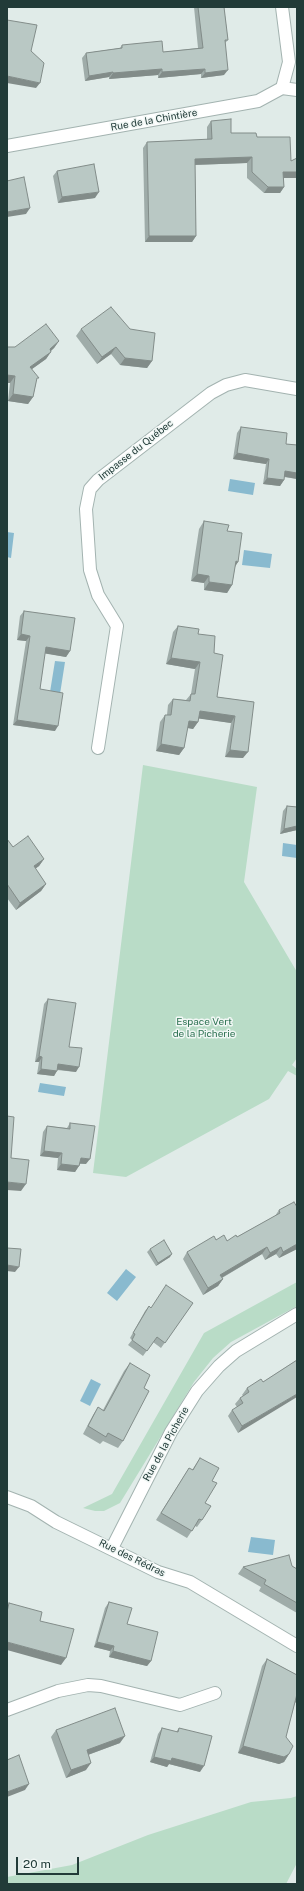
<!DOCTYPE html>
<html>
<head>
<meta charset="utf-8">
<style>
  body { margin:0 }
  #map { position:relative; width:304px; height:1891px; overflow:hidden; background:#e0ebe8; font-family:"Public Sans",sans-serif }
  canvas { display:block }
  .frame { position:absolute; inset:0; border:8px solid #213b38; pointer-events:none }
  .scale { position:absolute; left:16px; top:1857px; width:63px; height:18px; box-sizing:border-box; border:2px solid #213b38; border-top:0; padding-left:5px; font-size:12px; line-height:14px; white-space:nowrap; color:#213b38; -webkit-text-stroke:3px #f1f7f5; paint-order:stroke }
</style>
</head>
<body>
<div id="map">
<canvas width="304" height="1891"></canvas>
<div class="frame"></div>
<div class="scale">20 m</div>
</div>
<script>
const c = document.querySelector('canvas').getContext('2d');
c.lineJoin = 'round';
function fillPath(path, color) {
  c.fillStyle = color;
  c.fill(path, 'evenodd');
}
function poly(rows) {
  const path = new Path2D();
  for (const r of rows) {
    path.moveTo(r[0], r[1]);
    for (let i = 2; i < r.length; i += 2) path.lineTo(r[i], r[i + 1]);
  }
  return path;
}
function stroke(path, color, width, dash) {
  c.strokeStyle = color;
  c.lineWidth = width;
  c.lineCap = dash ? 'butt' : 'round';
  c.setLineDash(dash || []);
  c.stroke(path);
}
function label(font, color, halo, rows, align = 'center') {
  c.font = font + ' "Public Sans",sans-serif';
  c.lineWidth = 3;
  c.setLineDash([]);
  c.textBaseline = 'middle';
  c.strokeStyle = halo;
  c.fillStyle = color;
  for (const [text, x, y, turn = 0] of rows) {
    c.save();
    c.translate(x, y);
    c.rotate((+turn || 0) * Math.PI / 180);
    c.textAlign = isNaN(turn) ? turn : align;
    if (halo) c.strokeText(text, 0, 0);
    c.fillText(text, 0, 0);
    c.restore();
  }
}
fillPath(poly([
  [143,765,257,787,244,882,297,972,297,1058,292,1065,297,1069,297,1076,288,1071,269,1099,126,1177,93,1173],
  [297,1282,297,1306,231,1342,213,1358,194,1382,120,1503,104,1511,95,1511,83,1508,112,1494,204,1333],
  [297,1796,297,1863,286,1884,7,1884,7,1877,72,1865,148,1835,251,1802,291,1798]
]), '#b9dcc7');
fillPath(poly([
  [230,479,255,483,253,495,228,491],
  [7,532,14,533,11,558,7,557],
  [244,550,272,554,270,568,242,565],
  [55,661,65,662,60,694,50,692],
  [283,843,297,845,297,858,282,856],
  [40,1083,66,1087,64,1096,38,1092],
  [126,1269,136,1277,117,1301,107,1293],
  [91,1379,101,1384,90,1406,80,1401],
  [251,1537,275,1540,273,1555,248,1552]
]), '#89bacf');
const minor = poly([
  [282,88,289,62,282,7],
  [7,146,258,101,282,88,297,90],
  [98,748,117,626,98,595,90,570,86,509,90,489,98,480,211,393,226,385,245,380,297,389],
  [7,1497,31,1506,56,1522,158,1572,190,1582,297,1646],
  [112,1548,171,1432,197,1391,219,1366,236,1351,297,1314],
  [7,1710,58,1691,88,1685,101,1686,180,1705,215,1693]
]);
stroke(minor, '#a3b3b0', 14);
stroke(minor, '#fff', 12);
fillPath(poly([
  [194,7,224,7,228,40,225,43,224,75,201,78,201,74,158,78,158,75,109,79,109,77,85,81,82,58,86,53,120,48,122,45,163,52,198,48],
  [211,121,231,133,257,137,291,161,297,158,297,178,284,178,284,187,280,193,264,193,247,178,247,163,195,165,196,236,192,242,145,242,143,148,147,142,207,140,207,127],
  [57,171,95,198,58,203,53,176],
  [81,329,152,361,147,368,120,365,111,354,97,364,76,336],
  [59,341,54,348,51,351,46,359,32,369,36,383,33,397,28,404,8,401,10,383,7,383,7,347,15,347],
  [241,427,286,444,297,445,297,479,284,477,284,480,280,486,263,484,266,464,233,459,237,433],
  [204,521,227,531,238,562,235,567,232,585,227,593,204,590,204,583,191,581,199,529],
  [24,611,70,651,66,657,45,653,40,689,55,731,13,725,26,641,17,640,20,616],
  [178,626,198,634,214,653,217,697,254,702,243,758,225,757,231,723,198,718,198,722,193,729,187,728,184,748,179,755,156,751,160,722,165,715,167,715,168,705,173,699,186,700,191,694,195,669,166,664,173,632],
  [287,806,297,807,297,830,280,834,283,811],
  [7,839,13,847,44,859,39,866,35,869,46,884,41,891,16,910,7,898],
  [48,999,69,1047,76,1072,57,1070,54,1076,37,1074,39,1062,35,1062,44,1004],
  [70,1123,86,1164,80,1164,75,1172,57,1170,58,1158,40,1156,43,1132,47,1126,67,1128],
  [279,1210,297,1249,279,1258,276,1254,265,1260,262,1254,222,1278,223,1279,218,1286,203,1295,183,1259,187,1252,227,1241,237,1237,275,1216],
  [150,1249,170,1257,156,1266,147,1252],
  [193,1303,161,1348,153,1342,143,1356,128,1345,132,1340,130,1338,145,1311,149,1306,151,1308],
  [297,1360,238,1433,228,1416,232,1410,237,1407,235,1404,240,1398,243,1396,242,1395,247,1388,263,1382],
  [130,1363,144,1388,123,1441,118,1448,103,1441,100,1444,83,1434,93,1415,98,1407,103,1410,124,1371],
  [200,1458,212,1481,205,1503,202,1520,197,1527,195,1526,187,1538,156,1520,189,1468,192,1470],
  [292,1566,297,1569,297,1613,259,1591,261,1587,238,1574,243,1567],
  [109,1602,127,1624,151,1661,147,1666,109,1657,110,1651,94,1647,105,1608],
  [267,1659,297,1675,297,1703,295,1702,286,1737,289,1754,284,1762,279,1764,238,1753,262,1666],
  [162,1728,176,1732,179,1728,200,1772,169,1764,167,1767,150,1762,158,1734],
  [56,1730,120,1743,88,1755,86,1770,66,1778,51,1737]
]), '#9faca9');
fillPath(poly([
  [162,69,158,75,109,79,113,73],
  [205,69,201,74,158,78,162,72],
  [228,70,224,75,201,78,205,73],
  [113,72,109,77,85,81,89,76],
  [7,76,40,83,36,88,7,83],
  [252,157,247,163,191,165,195,159],
  [283,172,297,172,297,178,279,178],
  [268,187,284,187,280,193,264,193],
  [99,192,95,198,58,203,62,197],
  [30,208,26,214,7,217,7,212],
  [149,236,196,236,192,242,145,242],
  [59,341,54,348,45,356,50,349],
  [116,347,111,354,97,364,102,357],
  [51,352,46,359,25,374,30,367],
  [125,358,152,361,147,368,120,365],
  [7,375,15,376,10,383,7,383],
  [13,394,33,397,28,404,8,401],
  [237,453,269,459,266,464,233,459],
  [285,471,297,473,297,479,281,476],
  [267,478,284,480,280,486,263,484],
  [236,561,238,562,233,569],
  [197,574,209,576,204,583,191,581],
  [209,582,232,585,227,593,204,590],
  [21,634,30,636,26,641,17,640],
  [46,647,70,651,66,657,42,653],
  [171,658,200,662,195,669,166,664],
  [200,711,235,716,231,723,195,718],
  [17,720,58,726,55,731,13,725],
  [189,721,198,722,193,729,184,727],
  [161,744,184,748,179,755,156,751],
  [230,750,248,752,243,758,225,757],
  [297,826,297,830,280,834,284,829],
  [44,859,39,866,29,873,34,866],
  [46,884,41,891,16,910,20,903],
  [39,1056,42,1057,39,1062,35,1062],
  [58,1064,79,1067,76,1072,54,1069],
  [41,1069,57,1071,54,1076,37,1074],
  [44,1151,62,1153,58,1158,40,1156],
  [81,1158,90,1159,86,1164,77,1163],
  [61,1164,79,1166,75,1172,57,1170],
  [7,1182,26,1184,21,1191,7,1190],
  [297,1244,297,1249,279,1258,283,1252],
  [267,1247,262,1254,216,1281,220,1275],
  [281,1247,276,1254,265,1260,270,1253],
  [172,1254,170,1257,156,1266,158,1263],
  [7,1265,19,1267,15,1272,7,1271],
  [223,1279,218,1286,203,1295,208,1288],
  [297,1394,297,1397,238,1433,242,1426],
  [7,1642,66,1658,61,1665,7,1650],
  [97,1642,114,1646,110,1651,94,1647],
  [113,1651,151,1661,147,1666,109,1657],
  [297,1694,297,1703,292,1701],
  [125,1736,120,1743,82,1757,87,1750],
  [243,1746,289,1754,284,1762,279,1764,238,1753],
  [154,1757,172,1758,204,1766,200,1772,169,1764,167,1767,150,1762],
  [91,1763,86,1770,66,1778,71,1770],
  [29,1784,25,1790,7,1797,7,1792]
]), '#828c89');
const building = poly([
  [198,7,224,7,228,40,225,40,228,70,205,73,205,69,162,72,162,69,113,73,113,72,89,76,86,53,122,48,122,45,162,41,163,52,203,48,198,7],
  [7,20,37,25,31,51,44,63,40,83,7,76,7,20],
  [231,119,231,133,256,133,257,137,290,137,291,161,297,158,297,172,283,172,284,187,268,187,252,172,252,157,195,159,196,236,149,236,147,142,212,139,211,121,231,119],
  [94,164,99,192,62,197,57,171,94,164],
  [24,177,30,208,7,212,7,181,24,177],
  [111,307,130,329,155,333,152,361,125,358,116,347,102,357,81,329,111,307],
  [46,324,59,341,50,349,51,352,30,367,39,378,37,378,33,397,13,394,15,376,7,375,7,347,15,347,46,324],
  [241,427,287,433,286,444,297,445,297,473,285,471,284,480,267,478,269,459,237,453,241,427],
  [204,521,229,525,227,531,242,533,238,562,236,561,232,585,209,582,209,576,197,574,204,521],
  [24,611,75,618,70,651,46,647,40,689,63,693,58,726,17,720,30,636,21,634,24,611],
  [178,626,199,629,198,634,215,636,214,653,223,655,217,697,254,702,248,752,230,750,235,716,200,711,198,722,189,721,184,748,161,744,165,715,171,715,173,699,190,701,191,694,195,694,200,662,171,658,178,626],
  [287,806,297,807,297,826,284,829,287,806],
  [28,836,44,859,34,866,46,884,20,903,7,884,7,839,13,847,28,836],
  [48,999,76,1003,69,1047,82,1048,79,1067,58,1064,57,1071,41,1069,42,1057,39,1056,48,999],
  [7,1116,14,1117,11,1158,29,1160,26,1184,7,1182,7,1116],
  [70,1123,95,1126,90,1159,81,1158,79,1166,61,1164,62,1153,44,1151,47,1126,70,1129,70,1123],
  [294,1202,297,1207,297,1244,283,1252,281,1247,270,1253,267,1247,220,1275,223,1279,208,1288,187,1252,214,1236,216,1240,224,1235,227,1241,236,1235,237,1237,280,1213,279,1210,294,1202],
  [164,1240,172,1254,158,1263,150,1249,164,1240],
  [7,1248,21,1249,19,1267,7,1265,7,1248],
  [166,1285,193,1303,165,1343,157,1337,147,1351,132,1340,135,1334,133,1333,149,1306,151,1308,166,1285],
  [297,1360,297,1394,242,1426,232,1410,243,1403,240,1398,249,1392,247,1388,261,1379,263,1382,297,1360],
  [130,1363,150,1375,144,1388,149,1391,123,1441,108,1433,106,1437,88,1426,98,1407,104,1411,130,1363],
  [200,1458,219,1468,212,1481,217,1483,205,1503,211,1506,202,1520,199,1519,192,1531,161,1513,189,1468,193,1470,200,1458],
  [289,1555,292,1566,297,1569,297,1603,264,1584,266,1580,243,1567,289,1555],
  [109,1602,132,1608,127,1624,158,1632,151,1661,113,1651,114,1646,97,1642,109,1602],
  [9,1603,42,1612,40,1621,74,1629,66,1658,7,1642,7,1612,9,1603],
  [267,1659,297,1675,297,1694,286,1737,293,1746,289,1754,284,1757,243,1746,267,1659],
  [115,1708,125,1736,87,1750,91,1763,71,1770,56,1730,115,1708],
  [162,1728,178,1732,179,1728,212,1736,204,1766,172,1758,171,1761,154,1757,162,1728],
  [19,1755,29,1784,7,1792,7,1760,19,1755]
]);
fillPath(building, '#b9c8c4');
stroke(building, '#828c89', 1);
label('10px', '#213b38', '#f1f7f5', [
  ["Rue de la Chintière",154,120,-10],
  ["Impasse du Québec",136,450,-38],
  ["Rue de la Picherie",166,1444,-61],
  ["Rue des Rédras",132,1558,26]
]);
label('10px', '#2c7151', '#f1f7f5', [
  ["Espace Vert",204,1022],
  ["de la Picherie",204,1034]
]);
</script>
</body>
</html>
